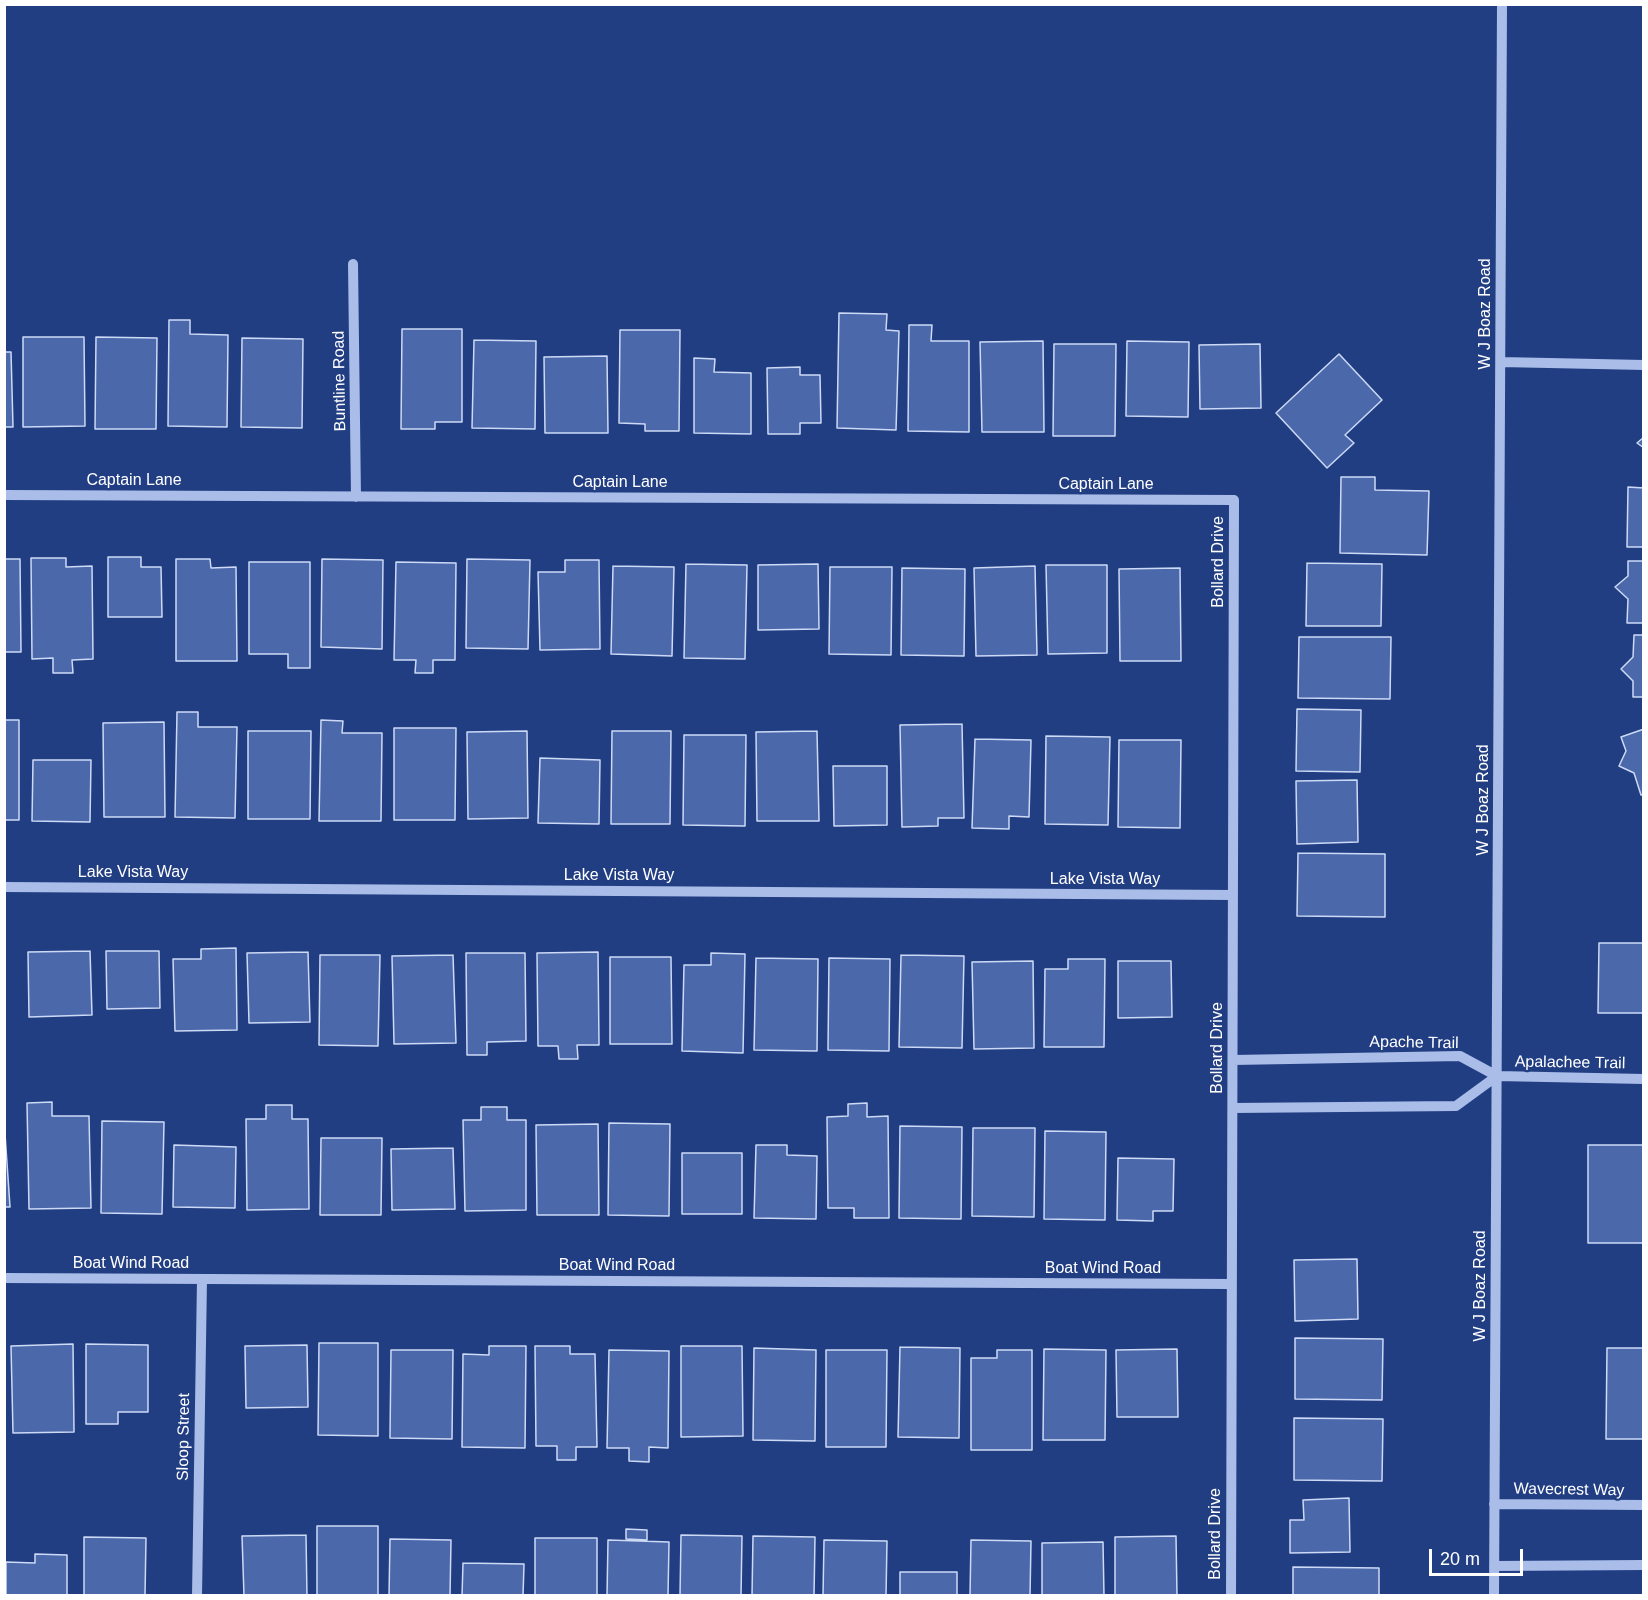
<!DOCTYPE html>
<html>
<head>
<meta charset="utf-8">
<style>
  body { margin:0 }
  #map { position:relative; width:1648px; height:1600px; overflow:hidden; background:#223e83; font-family:Arial,sans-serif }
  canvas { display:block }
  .frame { position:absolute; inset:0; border:6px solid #fff; pointer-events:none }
  .scale { position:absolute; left:1429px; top:1549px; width:94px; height:27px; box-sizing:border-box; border:3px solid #fff; border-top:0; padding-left:8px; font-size:18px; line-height:21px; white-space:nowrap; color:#fff; -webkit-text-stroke:4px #223e83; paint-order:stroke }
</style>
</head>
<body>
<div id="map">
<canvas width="1648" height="1600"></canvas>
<div class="frame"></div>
<div class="scale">20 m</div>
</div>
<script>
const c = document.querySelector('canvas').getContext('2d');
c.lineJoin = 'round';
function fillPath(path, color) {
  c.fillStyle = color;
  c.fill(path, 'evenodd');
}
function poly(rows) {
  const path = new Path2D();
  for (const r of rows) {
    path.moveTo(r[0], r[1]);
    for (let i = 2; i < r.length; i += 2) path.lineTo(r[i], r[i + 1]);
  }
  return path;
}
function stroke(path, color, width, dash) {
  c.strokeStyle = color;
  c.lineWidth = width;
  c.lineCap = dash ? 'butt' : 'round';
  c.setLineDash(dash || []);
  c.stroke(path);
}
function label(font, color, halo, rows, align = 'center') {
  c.font = font + ' Arial,sans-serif';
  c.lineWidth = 4.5;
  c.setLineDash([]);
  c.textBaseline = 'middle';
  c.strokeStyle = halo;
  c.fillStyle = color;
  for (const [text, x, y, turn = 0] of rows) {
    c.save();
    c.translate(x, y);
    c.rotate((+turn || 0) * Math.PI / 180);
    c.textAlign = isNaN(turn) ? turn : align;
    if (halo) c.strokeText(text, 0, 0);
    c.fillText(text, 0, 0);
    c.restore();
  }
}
const building = poly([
  [839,313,887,314,886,330,899,331,896,430,837,428,839,313],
  [169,320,190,320,190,334,228,335,227,427,168,426,169,320],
  [909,325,932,325,931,341,969,341,969,432,908,431,909,325],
  [402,329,462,329,462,422,435,422,435,429,401,429,402,329],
  [620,330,680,330,679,431,645,431,645,424,619,423,620,330],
  [23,337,84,337,85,426,23,427,23,337],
  [96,337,157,338,156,429,95,429,96,337],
  [242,338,303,339,302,428,241,427,242,338],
  [474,340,536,341,535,429,472,428,474,340],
  [1043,341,1044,432,982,432,980,342,1043,341],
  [1127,341,1189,342,1188,417,1126,416,1127,341],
  [1054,344,1116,344,1115,436,1053,436,1054,344],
  [1260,344,1261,408,1200,409,1199,345,1260,344],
  [4,352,11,352,13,427,4,427,4,352],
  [1339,354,1382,400,1345,435,1354,443,1327,468,1276,413,1339,354],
  [607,356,608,433,545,433,544,357,607,356],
  [694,358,715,359,714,372,751,373,751,434,694,433,694,358],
  [800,367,800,375,820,375,821,423,800,423,800,434,768,434,767,368,800,367],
  [1644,437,1644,448,1637,443,1644,437],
  [1341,477,1375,477,1375,490,1429,491,1427,555,1340,553,1341,477],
  [1628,487,1644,488,1644,547,1627,547,1628,487],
  [108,557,141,557,141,567,161,567,162,617,108,617,108,557],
  [31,558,66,558,66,567,92,566,93,659,72,660,73,673,53,673,53,658,32,659,31,558],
  [4,559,20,559,21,652,4,652,4,559],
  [176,559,210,559,211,568,236,567,237,661,176,661,176,559],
  [322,559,383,560,382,649,321,647,322,559],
  [467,559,530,560,528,649,466,648,467,559],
  [565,560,599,560,600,649,540,650,538,572,565,572,565,560],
  [1628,561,1644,561,1644,623,1627,623,1628,599,1615,587,1628,576,1628,561],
  [249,562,310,562,310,668,288,668,288,654,249,654,249,562],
  [396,562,456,563,455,660,433,660,433,673,415,673,416,660,394,660,396,562],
  [1307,563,1382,564,1381,626,1306,626,1307,563],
  [686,564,747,565,745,659,684,658,686,564],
  [818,564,819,629,758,630,758,565,818,564],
  [1046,565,1107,565,1107,653,1048,654,1046,565],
  [613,566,674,567,672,656,611,654,613,566],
  [1035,566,1037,655,976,656,974,568,1035,566],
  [830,567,892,567,891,655,829,654,830,567],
  [902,568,965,569,964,656,901,655,902,568],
  [1180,568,1181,661,1120,661,1119,569,1180,568],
  [1634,635,1644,635,1644,697,1633,697,1633,681,1621,669,1633,657,1634,635],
  [1299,637,1391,637,1390,699,1298,698,1299,637],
  [1297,709,1361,710,1360,772,1296,771,1297,709],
  [177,712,198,712,198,727,237,727,235,818,175,817,177,712],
  [4,720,19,720,19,820,4,820,4,720],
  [321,720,343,721,342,733,382,733,381,821,319,821,321,720],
  [164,722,165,817,104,817,103,723,164,722],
  [962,724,964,818,938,818,938,826,902,827,900,725,962,724],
  [394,728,456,728,455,820,394,820,394,728],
  [1644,729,1644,794,1641,795,1634,773,1619,766,1626,751,1621,737,1644,729],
  [248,731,311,731,310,819,248,819,248,731],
  [527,731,528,818,468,819,467,732,527,731],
  [612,731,671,731,670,824,611,824,612,731],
  [817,731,819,821,757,821,756,732,817,731],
  [684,735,746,735,745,826,683,825,684,735],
  [1046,736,1110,737,1108,825,1045,824,1046,736],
  [975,739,1031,740,1029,817,1009,816,1009,829,972,828,975,739],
  [1119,740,1181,740,1180,828,1118,827,1119,740],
  [540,758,600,760,599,824,538,823,540,758],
  [33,760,91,760,90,822,32,821,33,760],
  [833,766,887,766,887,825,834,826,833,766],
  [1357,780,1358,842,1297,844,1296,781,1357,780],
  [1298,853,1385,854,1385,917,1297,916,1298,853],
  [1599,943,1644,943,1644,1013,1598,1013,1599,943],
  [236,948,237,1030,175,1031,173,959,201,959,201,949,236,948],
  [90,951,92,1015,29,1017,28,952,90,951],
  [106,951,159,951,160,1008,107,1009,106,951],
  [308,952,310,1022,249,1023,247,953,308,952],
  [598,952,599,1045,577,1045,578,1059,559,1059,558,1046,538,1046,537,953,598,952],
  [466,953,525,953,526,1041,487,1042,487,1055,467,1055,466,953],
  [711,953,745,954,743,1053,682,1051,684,965,711,965,711,953],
  [320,955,380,955,378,1046,319,1045,320,955],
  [453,955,456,1043,394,1044,392,956,453,955],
  [901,955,964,956,962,1048,899,1047,901,955],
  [610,957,671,957,672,1044,610,1044,610,957],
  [756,958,818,959,817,1051,754,1050,756,958],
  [829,958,890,959,889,1051,828,1050,829,958],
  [1068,959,1105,959,1104,1047,1044,1047,1045,969,1068,969,1068,959],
  [1033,961,1034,1048,974,1049,972,962,1033,961],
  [1118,961,1171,961,1172,1017,1118,1018,1118,961],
  [52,1102,52,1116,89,1116,91,1208,29,1209,27,1103,52,1102],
  [867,1103,867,1117,888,1116,889,1218,854,1218,854,1208,828,1208,827,1117,848,1116,848,1104,867,1103],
  [266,1105,292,1105,292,1119,308,1119,309,1209,247,1210,246,1119,266,1119,266,1105],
  [481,1107,507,1107,507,1120,526,1120,526,1210,465,1211,463,1120,481,1120,481,1107],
  [4,1119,10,1207,4,1207,4,1119],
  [102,1121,164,1122,162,1214,101,1213,102,1121],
  [609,1123,670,1124,669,1216,608,1215,609,1123],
  [598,1124,599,1215,537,1215,536,1125,598,1124],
  [900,1126,962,1127,961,1219,899,1218,900,1126],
  [973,1128,1035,1128,1034,1217,972,1216,973,1128],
  [1045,1131,1106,1132,1105,1220,1044,1219,1045,1131],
  [321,1138,382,1138,381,1215,320,1215,321,1138],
  [174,1145,236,1147,235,1208,173,1207,174,1145],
  [756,1145,787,1145,787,1155,817,1156,816,1219,754,1218,756,1145],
  [1588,1145,1644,1145,1644,1243,1588,1243,1588,1145],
  [453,1148,455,1209,392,1210,391,1149,453,1148],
  [682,1153,742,1153,742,1214,682,1214,682,1153],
  [1118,1158,1174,1159,1173,1211,1153,1211,1153,1221,1117,1220,1118,1158],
  [1357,1259,1358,1319,1295,1321,1294,1260,1357,1259],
  [1295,1338,1383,1339,1382,1400,1295,1399,1295,1338],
  [319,1343,378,1343,378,1436,318,1435,319,1343],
  [73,1344,74,1432,13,1433,11,1346,73,1344],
  [86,1344,148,1345,148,1412,118,1412,118,1424,86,1424,86,1344],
  [307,1345,308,1407,246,1408,245,1346,307,1345],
  [489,1346,526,1346,525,1448,462,1447,463,1354,489,1355,489,1346],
  [535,1346,570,1346,570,1354,595,1354,597,1447,576,1447,576,1460,557,1460,557,1446,536,1446,535,1346],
  [681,1346,742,1346,743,1436,681,1437,681,1346],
  [900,1347,960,1348,959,1438,898,1437,900,1347],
  [754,1348,816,1350,815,1441,753,1440,754,1348],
  [1607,1348,1644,1348,1644,1439,1606,1439,1607,1348],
  [1044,1349,1106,1350,1105,1440,1043,1440,1044,1349],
  [1177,1349,1178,1417,1117,1417,1116,1350,1177,1349],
  [391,1350,453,1350,452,1439,390,1438,391,1350],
  [609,1350,669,1351,668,1448,649,1447,649,1462,629,1461,629,1448,607,1448,609,1350],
  [826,1350,887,1350,886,1447,826,1447,826,1350],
  [997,1350,1032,1350,1032,1450,971,1450,971,1358,997,1358,997,1350],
  [1294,1418,1383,1419,1382,1481,1294,1480,1294,1418],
  [1349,1498,1350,1552,1290,1553,1290,1520,1304,1520,1303,1500,1349,1498],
  [317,1526,378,1526,378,1596,317,1596,317,1526],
  [626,1529,647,1530,647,1540,626,1539,626,1529],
  [306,1535,307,1596,244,1596,242,1536,306,1535],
  [681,1535,742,1536,741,1596,680,1596,681,1535],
  [753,1536,815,1537,814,1596,752,1596,753,1536],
  [1176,1536,1177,1596,1115,1596,1115,1537,1176,1536],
  [84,1537,146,1538,145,1596,84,1596,84,1537],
  [535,1538,597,1538,597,1596,535,1596,535,1538],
  [390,1539,451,1540,450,1596,389,1596,390,1539],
  [608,1540,669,1542,668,1596,607,1596,608,1540],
  [824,1540,887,1541,886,1596,823,1596,824,1540],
  [971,1540,1031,1541,1030,1596,970,1596,971,1540],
  [1103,1542,1104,1596,1042,1596,1042,1543,1103,1542],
  [35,1554,67,1555,67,1596,6,1596,6,1562,35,1563,35,1554],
  [463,1563,524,1564,523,1596,462,1596,463,1563],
  [1293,1567,1379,1568,1379,1596,1293,1596,1293,1567],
  [900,1572,957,1572,957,1596,900,1596,900,1572]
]);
fillPath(building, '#4b68ab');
stroke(building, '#cddaf6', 1.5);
stroke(poly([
  [353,264,356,497],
  [1501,362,1644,365],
  [4,495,1234,500,1231,1596],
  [4,887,1233,895],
  [1233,1060,1460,1056,1497,1076,1644,1079],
  [1233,1108,1456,1106,1497,1076],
  [4,1278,1230,1284],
  [1494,1504,1644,1505],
  [1494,1566,1644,1565],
  [197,1596,202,1279],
  [1494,1596,1502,4]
]), '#a9bde8', 10);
label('16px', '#fff', '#223e83', [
  ["W J Boaz Road",1486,314,-90],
  ["Buntline Road",340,381,-91],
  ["Captain Lane",134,481],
  ["Captain Lane",620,483],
  ["Captain Lane",1106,485],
  ["Bollard Drive",1219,562,-90],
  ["W J Boaz Road",1484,800,-90],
  ["Lake Vista Way",133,873],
  ["Lake Vista Way",619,876],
  ["Lake Vista Way",1105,880],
  ["Apache Trail",1414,1043,1],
  ["Bollard Drive",1218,1048,-90],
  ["Apalachee Trail",1570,1063,1],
  ["Boat Wind Road",131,1264],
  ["Boat Wind Road",617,1266],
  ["Boat Wind Road",1103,1269],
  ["W J Boaz Road",1481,1286,-90],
  ["Sloop Street",184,1437,-89],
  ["Wavecrest Way",1569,1490,1],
  ["Bollard Drive",1216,1534,-90]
]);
</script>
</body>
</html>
